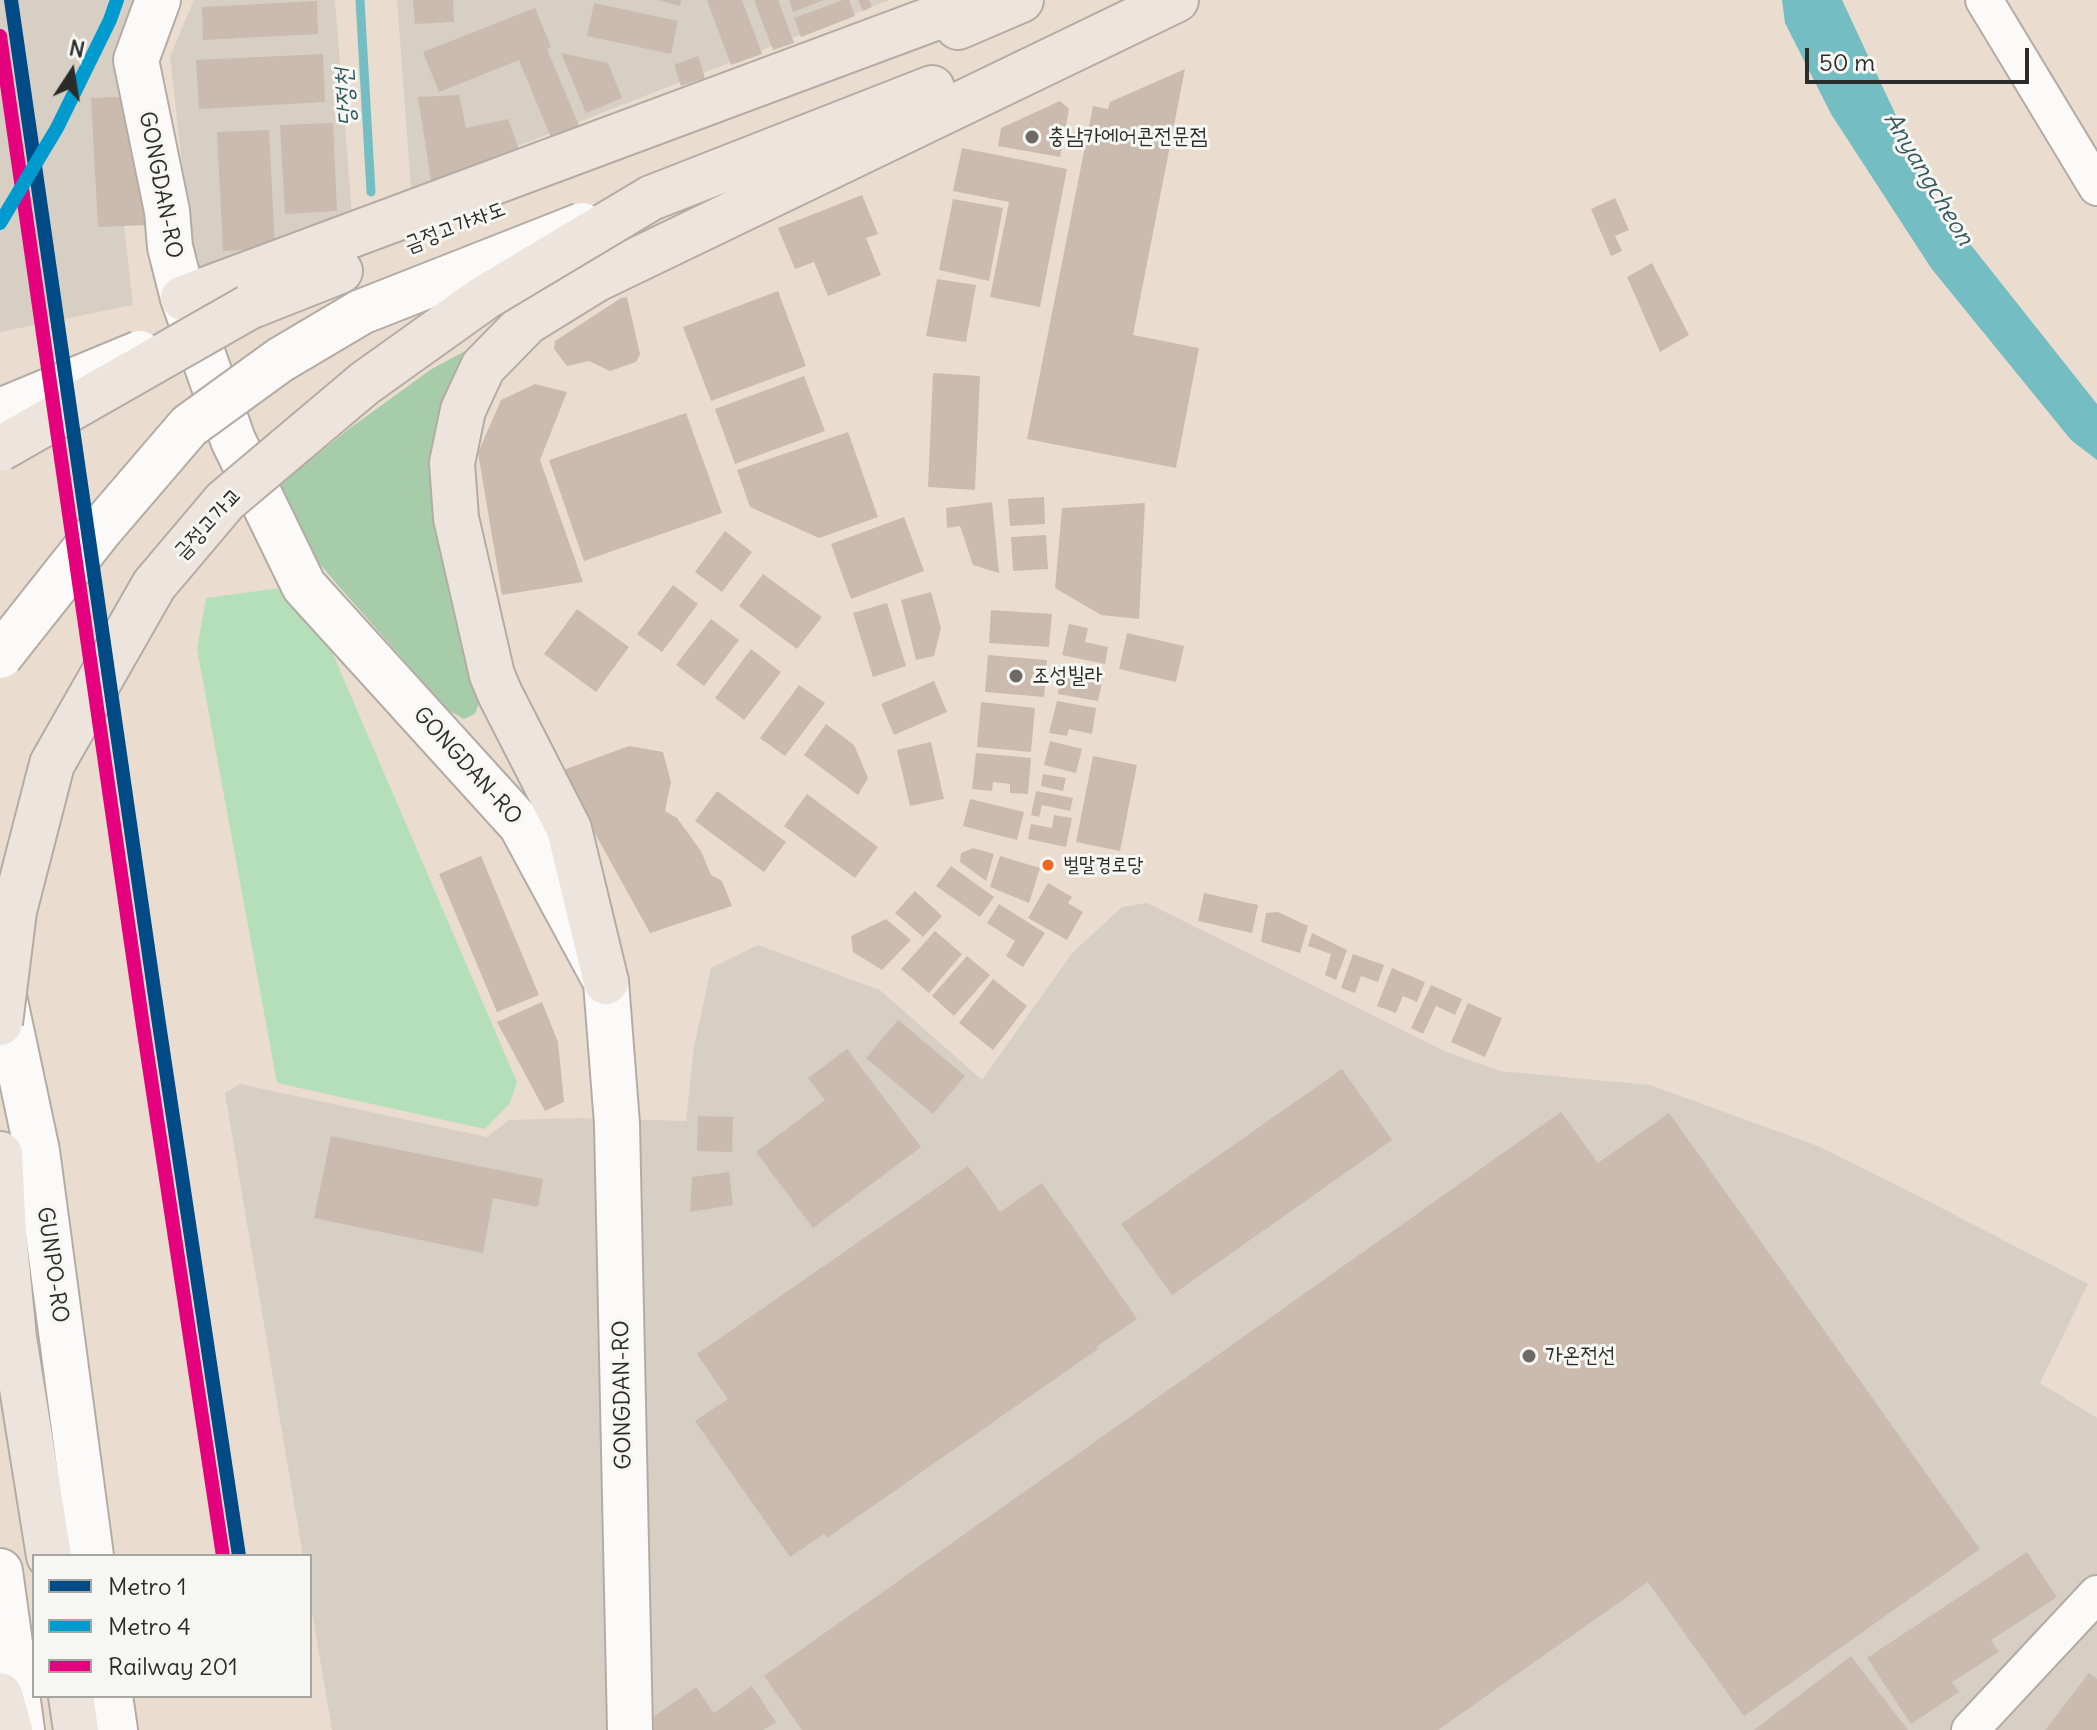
<!DOCTYPE html>
<html>
<head>
<meta charset="utf-8">
<style>
  body { margin:0 }
  #map { position:relative; width:2097px; height:1730px; overflow:hidden; background:#eaddd0; font-family:Delius,sans-serif }
  canvas { display:block }
  .legend { position:absolute; left:32px; top:1554px; width:280px; height:144px; box-sizing:border-box; background:#f6f6f2; border:2px solid #a5a5a2; margin:0; padding:10px 14px; list-style:none; font-size:24px; color:#2b2b2b }
  .legend li { display:flex; align-items:center; gap:16px; height:40px }
  .legend b { width:40px; border:2px solid #a5a5a2 }
  .north { position:absolute; left:32px; top:32px; width:80px; height:80px; -webkit-text-stroke:6px #f6f6f2; paint-order:stroke; rotate:12deg; font-size:22px; font-weight:700; line-height:32px; text-align:center; color:#2b2b2b }
  .north::after { content:''; display:block; margin:auto; width:28px; height:36px; background:#2b2b2b; clip-path:polygon(50% 0,100% 100%,50% 72%,0 100%) }
  .scale { position:absolute; left:1805px; top:48px; width:224px; height:36px; box-sizing:border-box; border:4px solid #2b2b2b; border-top:0; padding-left:10px; font-size:24px; line-height:28px; white-space:nowrap; color:#2b2b2b; -webkit-text-stroke:6px #f6f6f2; paint-order:stroke }
</style>
</head>
<body>
<div id="map">
<canvas width="2097" height="1730"></canvas>
<ul class="legend">
<li><b style="height:10px;background:#004a85"></b>Metro 1</li>
<li><b style="height:10px;background:#009bce"></b>Metro 4</li>
<li><b style="height:10px;background:#e5007d"></b>Railway 201</li>
</ul>
<div class="north">N</div>
<div class="scale">50 m</div>
</div>
<script>
const c = document.querySelector('canvas').getContext('2d');
c.lineJoin = 'round';
function fillPath(path, color) {
  c.fillStyle = color;
  c.fill(path, 'evenodd');
}
function poly(rows) {
  const path = new Path2D();
  for (const r of rows) {
    path.moveTo(r[0], r[1]);
    for (let i = 2; i < r.length; i += 2) path.lineTo(r[i], r[i + 1]);
  }
  return path;
}
function stroke(path, color, width, dash) {
  c.strokeStyle = color;
  c.lineWidth = width;
  c.lineCap = dash ? 'butt' : 'round';
  c.setLineDash(dash || []);
  c.stroke(path);
}
function label(font, color, halo, rows, align = 'center') {
  c.font = font + ' Delius,"Poor Story",sans-serif';
  c.lineWidth = 6;
  c.setLineDash([]);
  c.textBaseline = 'middle';
  c.strokeStyle = halo;
  c.fillStyle = color;
  for (const [text, x, y, turn = 0] of rows) {
    c.save();
    c.translate(x, y);
    c.rotate((+turn || 0) * Math.PI / 180);
    c.textAlign = isNaN(turn) ? turn : align;
    if (halo) c.strokeText(text, 0, 0);
    c.fillText(text, 0, 0);
    c.restore();
  }
}
fillPath(poly([
  [0,0,146,0,112,120,133,305,0,332],
  [194,0,335,0,352,215,194,274,170,56],
  [397,0,889,0,411,188],
  [1147,903,1447,1052,1500,1071,1650,1085,1815,1145,1897,1185,2088,1284,2040,1383,2097,1418,2097,1730,332,1730,310,1600,310,1556,303,1556,225,1093,240,1084,487,1137,509,1120,580,1118,686,1121,694,1047,711,968,758,945,880,990,982,1080,1072,953,1122,907]
]), '#d7cfc3');
fillPath(poly([
  [287,587,329,645,517,1082,510,1103,485,1129,277,1083,197,649,206,598]
]), '#b5dfb8');
fillPath(poly([
  [511,326,457,389,481,697,475,714,464,719,448,710,335,582,295,534,274,489,349,429,430,370]
]), '#a6ccaa');
fillPath(poly([
  [1782,0,1842,0,1936,201,2097,404,2097,460,2071,440,1931,268,1831,114,1785,23]
]), '#74bdc3');
stroke(poly([
  [360,0,371,192]
]), '#74bdc3', 9);
fillPath(poly([
  [413,0,453,0,454,22,415,24],
  [657,0,681,0,680,6],
  [707,0,742,0,762,54,731,65],
  [754,0,778,0,794,43,773,50],
  [789,0,824,0,793,12],
  [843,0,849,0,855,16,801,37,794,18],
  [858,0,869,0,872,7,863,11],
  [317,1,318,34,203,40,202,7],
  [594,3,678,21,671,54,587,36],
  [535,8,551,47,547,49,580,128,552,140,519,60,439,92,423,52],
  [561,53,608,63,622,98,586,113],
  [323,54,325,102,199,109,196,60],
  [698,56,705,78,681,86,674,65],
  [1185,69,1133,335,1199,348,1176,468,1027,439,1093,106,1108,109,1110,102],
  [459,95,466,128,508,119,520,152,432,187,418,97],
  [142,96,149,225,98,227,91,98],
  [1060,101,1069,109,1060,157,998,146,1001,128],
  [333,123,337,211,285,214,280,125],
  [269,130,275,248,223,251,217,132],
  [962,148,1067,169,1040,307,990,297,1009,202,953,191],
  [862,195,878,234,866,238,881,275,828,296,814,262,795,269,778,228],
  [1615,198,1629,230,1615,236,1622,251,1611,256,1591,209],
  [953,199,1003,208,989,281,939,270],
  [1652,263,1689,335,1660,352,1627,277],
  [937,279,976,285,966,342,926,336],
  [778,291,806,366,711,401,683,327],
  [627,297,640,354,636,362,610,371,589,361,567,366,554,349,555,341,621,298],
  [933,373,980,376,975,490,928,487],
  [804,376,825,431,735,464,715,409],
  [535,384,567,392,540,460,583,582,502,595,478,453,501,400],
  [686,413,722,513,584,561,549,460],
  [848,432,878,517,819,538,750,507,737,470],
  [1044,497,1045,524,1010,526,1008,499],
  [992,502,999,573,973,565,960,526,947,528,946,508],
  [1145,503,1139,619,1101,615,1055,588,1062,508],
  [904,517,924,571,851,599,831,544],
  [725,531,752,552,722,592,695,572],
  [1046,535,1048,569,1013,571,1011,537],
  [763,574,822,617,797,649,739,606],
  [673,585,698,604,662,652,637,634],
  [931,592,941,628,934,656,916,660,901,600],
  [887,603,906,666,873,677,853,613],
  [577,609,629,647,596,692,544,654],
  [991,610,1052,614,1049,647,989,643],
  [711,619,739,640,704,686,676,665],
  [1069,624,1088,628,1085,642,1108,647,1105,664,1062,655],
  [1127,633,1184,646,1176,682,1119,669],
  [751,649,781,672,744,720,715,698],
  [988,655,1047,660,1044,697,985,692],
  [1063,665,1104,673,1098,701,1058,694],
  [934,681,947,712,894,735,881,704],
  [799,685,825,703,785,756,760,738],
  [1057,701,1096,708,1092,734,1069,729,1067,736,1049,733],
  [981,702,1035,708,1031,752,977,747],
  [826,724,854,745,868,778,858,795,804,755],
  [1050,741,1082,749,1076,773,1044,765],
  [931,742,944,799,910,806,897,750],
  [629,746,663,752,671,782,665,811,677,818,701,851,711,875,722,881,732,906,650,933,565,779,566,769],
  [976,753,1031,758,1028,794,1010,793,1010,784,993,782,992,791,972,789],
  [1093,756,1137,765,1120,851,1076,842],
  [1043,774,1066,778,1063,791,1041,786],
  [717,791,786,842,764,872,695,821],
  [1036,791,1073,798,1070,811,1042,805,1039,817,1031,815],
  [807,794,878,847,855,878,784,826],
  [970,799,1024,812,1017,840,963,826],
  [1054,815,1072,818,1066,847,1028,839,1031,824,1052,828],
  [973,848,994,854,986,881,960,862,961,853],
  [481,856,539,995,497,1012,439,874],
  [1000,856,1040,868,1029,903,990,887],
  [951,866,994,897,980,917,936,886],
  [1048,883,1072,897,1068,903,1083,912,1067,940,1028,918],
  [915,891,942,916,923,937,895,913],
  [1204,893,1258,905,1252,933,1198,921],
  [999,904,1045,933,1023,967,1006,956,1015,941,987,923],
  [1278,912,1308,926,1300,953,1261,942,1266,913],
  [886,919,911,940,882,970,853,952,851,936],
  [935,931,962,954,929,993,901,969],
  [1312,933,1347,950,1336,980,1325,975,1331,954,1308,946],
  [1353,954,1384,965,1378,982,1361,976,1355,993,1341,988],
  [967,956,990,975,954,1016,932,996],
  [1392,968,1425,982,1417,1002,1403,996,1396,1013,1377,1006],
  [993,979,1027,1006,993,1050,959,1023],
  [1431,985,1462,999,1455,1015,1436,1006,1423,1034,1411,1028],
  [542,1002,558,1042,564,1102,545,1111,497,1022],
  [1468,1003,1502,1018,1485,1057,1451,1042],
  [898,1020,965,1076,933,1114,866,1058],
  [847,1049,921,1147,813,1228,756,1152,825,1100,808,1078],
  [1342,1069,1392,1140,1172,1295,1121,1224],
  [1561,1112,1598,1163,1669,1113,1980,1549,1744,1716,1648,1582,1438,1730,802,1730,764,1676],
  [698,1116,733,1117,732,1152,697,1151],
  [331,1136,543,1179,538,1207,493,1198,483,1253,314,1218],
  [968,1166,1000,1212,1042,1183,1137,1319,1096,1347,1098,1349,827,1538,824,1534,790,1557,695,1421,728,1399,697,1354],
  [729,1172,733,1205,690,1212,692,1177],
  [2027,1552,2057,1597,1991,1640,1999,1652,1952,1682,1959,1692,1911,1724,1867,1658],
  [1851,1656,1908,1730,1754,1730],
  [2089,1673,2097,1679,2097,1730,2045,1730],
  [752,1686,776,1722,763,1730,654,1730,653,1717,696,1687,714,1713]
]), '#cabbae');
const minor = poly([
  [1984,0,2097,187],
  [1970,1730,2097,1594]
]);
const tertiary = poly([
  [158,0,136,60,167,211,170,247,183,298,233,440,304,586,521,825,606,982,617,1124,630,1730],
  [1,982,37,1151,91,1556],
  [0,1571,22,1730],
  [110,1696,115,1730]
]);
const primary = poly([
  [958,27,1021,0],
  [651,198,932,88],
  [183,298,983,0],
  [249,307,340,271],
  [606,982,569,829,500,694,492,675,456,518,452,463,463,410,483,367,527,322,595,280,1176,0],
  [0,1154,4,1234,14,1338,49,1556],
  [0,1695,10,1730],
  [71,1696,76,1730]
]);
stroke(minor, '#b4aca4', 40);
stroke(tertiary, '#b4aca4', 48);
stroke(primary, '#b4aca4', 48);
stroke(minor, '#fcfaf8', 36);
stroke(tertiary, '#fcfaf8', 44);
stroke(primary, '#ede5dd', 44);
const tertiaryBridge = poly([
  [0,411,140,353],
  [0,656,99,531,189,426,280,360,361,312,582,225]
]);
const primaryBridge = poly([
  [0,449,249,307],
  [0,1023,14,911,52,764,154,585,225,501,365,383,484,298,651,198]
]);
stroke(tertiaryBridge, '#b4aca4', 48, []);
stroke(primaryBridge, '#b4aca4', 48, []);
stroke(tertiaryBridge, '#fcfaf8', 44);
stroke(primaryBridge, '#ede5dd', 44);
stroke(poly([
  [0,36,143,1026,223,1556]
]), '#e5007d', 14);
stroke(poly([
  [11,0,159,1024,239,1556]
]), '#004a85', 14);
stroke(poly([
  [0,223,57,128,110,20,117,0]
]), '#009bce', 14);
for (const [x, y, r, color] of [
  [1032,137,8,"#6e6965"],
  [1016,676,8,"#6e6965"],
  [1048,865,7,"#f26522"],
  [1529,1356,8,"#6e6965"]
]) {
  const dot = new Path2D();
  dot.arc(x, y, r, 0, 2 * Math.PI);
  c.fillStyle = color;
  c.fill(dot);
  stroke(dot, '#f6f6f2', 3);
}
label('20px', '#2b2b2b', '#f6f6f2', [
  ["벌말경로당",1063,865]
], 'left');
label('22px', '#2b2b2b', '#f6f6f2', [
  ["충남카에어콘전문점",1048,137],
  ["조성빌라",1032,676],
  ["가온전선",1545,1356]
], 'left');
label('22px', '#2b2b2b', '#f6f6f2', [
  ["GONGDAN-RO",160,185,79],
  ["금정고가차도",455,227,-21],
  ["금정고가교",208,524,-47],
  ["GONGDAN-RO",467,766,48],
  ["GUNPO-RO",52,1265,82],
  ["GONGDAN-RO",623,1395,-91]
]);
label('italic 24px', '#33595e', '#f6f6f2', [
  ["당정천",346,97,-94],
  ["Anyangcheon",1928,179,59]
]);
</script>
</body>
</html>
